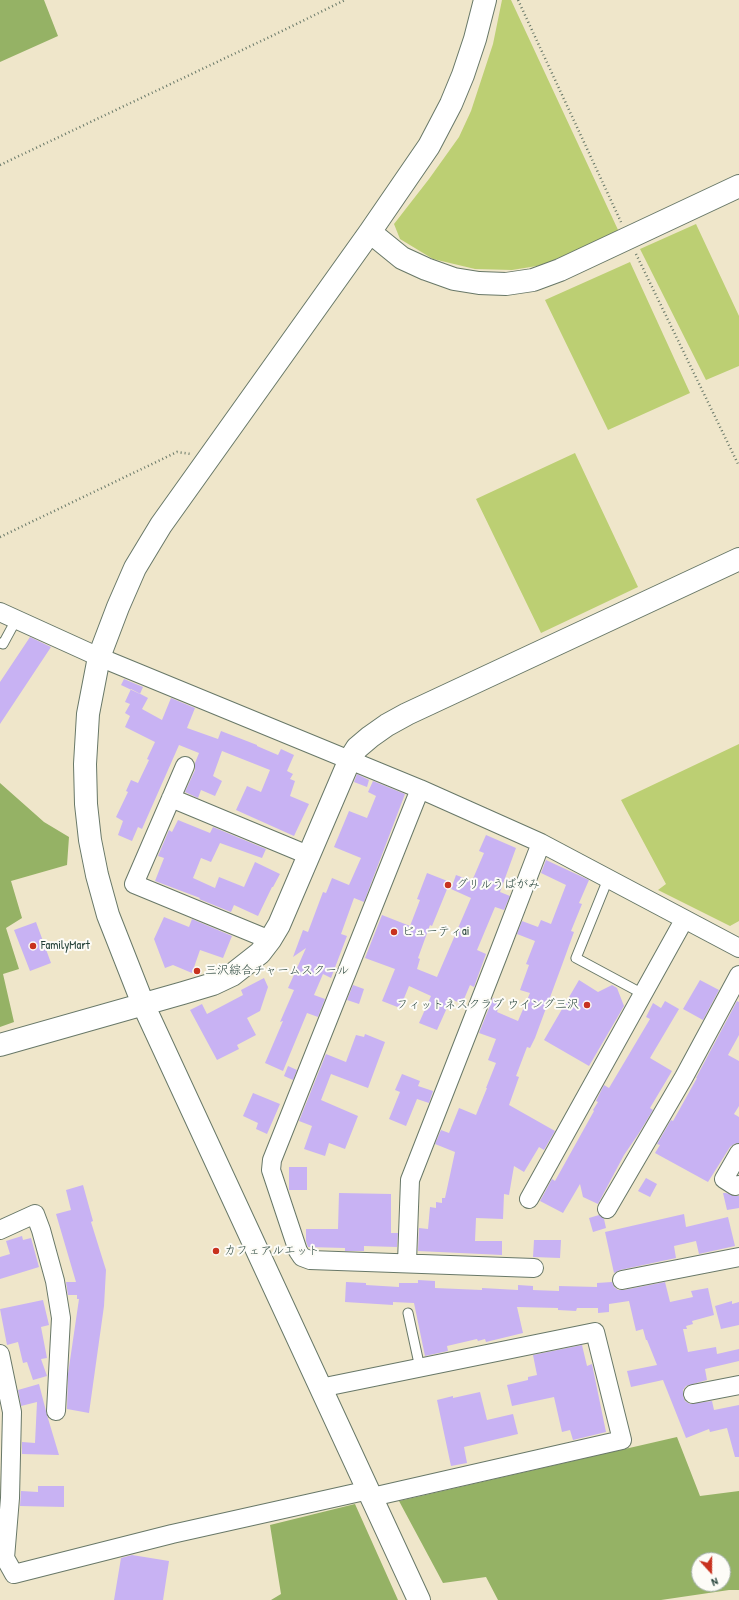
<!DOCTYPE html>
<html>
<head>
<meta charset="utf-8">
<style>
  body { margin:0 }
  #map { position:relative; width:739px; height:1600px; overflow:hidden; background:#efe6ca; font-family:"Patrick Hand",sans-serif }
  canvas { display:block }
  .north { position:absolute; left:691px; top:1552px; width:40px; height:40px; box-sizing:border-box; background:#fdfcf7; border:1px solid #a4b0a9; border-radius:50%; rotate:159deg; font-size:11px; font-weight:700; line-height:16px; text-align:center; color:#1f3d34 }
  .north::after { content:''; display:block; margin:auto; width:14px; height:18px; background:#c8321e; clip-path:polygon(50% 0,100% 100%,50% 72%,0 100%) }
</style>
</head>
<body>
<div id="map">
<canvas width="739" height="1600"></canvas>
<div class="north">N</div>
</div>
<script>
const c = document.querySelector('canvas').getContext('2d');
c.lineJoin = 'round';
function fillPath(path, color) {
  c.fillStyle = color;
  c.fill(path, 'evenodd');
}
function poly(rows) {
  const path = new Path2D();
  for (const r of rows) {
    path.moveTo(r[0], r[1]);
    for (let i = 2; i < r.length; i += 2) path.lineTo(r[i], r[i + 1]);
  }
  return path;
}
function stroke(path, color, width, dash) {
  c.strokeStyle = color;
  c.lineWidth = width;
  c.lineCap = dash ? 'butt' : 'round';
  c.setLineDash(dash || []);
  c.stroke(path);
}
function label(font, color, halo, rows, align = 'center') {
  c.font = font + ' "Patrick Hand","Klee One",sans-serif';
  c.lineWidth = 4;
  c.setLineDash([]);
  c.textBaseline = 'middle';
  c.strokeStyle = halo;
  c.fillStyle = color;
  for (const [text, x, y, turn = 0] of rows) {
    c.save();
    c.translate(x, y);
    c.rotate((+turn || 0) * Math.PI / 180);
    c.textAlign = isNaN(turn) ? turn : align;
    if (halo) c.strokeText(text, 0, 0);
    c.fillText(text, 0, 0);
    c.restore();
  }
}
fillPath(poly([
  [502,0,511,0,619,232,543,265,512,270,475,269,433,259,400,239,394,224,429,179,459,137,471,111,493,44],
  [696,224,739,316,739,366,706,380,640,249],
  [630,262,690,393,608,430,545,300],
  [575,453,638,587,541,633,476,499],
  [739,744,739,921,730,926,658,890,666,884,621,800]
]), '#bccf73');
fillPath(poly([
  [0,0,44,0,58,36,0,62],
  [0,783,44,822,69,837,67,865,11,881,22,918,6,928,19,969,3,974,14,1022,0,1027],
  [677,1437,700,1496,739,1491,739,1590,729,1590,661,1600,498,1600,486,1577,443,1583,399,1501],
  [699,1560,723,1560,723,1584,699,1584],
  [355,1504,398,1600,271,1600,281,1594,270,1525]
]), '#95b265');
fillPath(poly([
  [30,637,51,647,0,724,0,682],
  [124,679,143,687,140,694,121,685],
  [131,689,148,698,142,709,162,720,171,698,195,708,187,728,218,739,221,731,257,745,257,746,278,755,281,749,294,755,287,771,293,774,290,779,295,781,290,796,309,804,294,836,236,810,247,786,261,792,270,770,222,751,213,776,222,781,215,796,201,790,198,798,185,792,195,770,195,763,199,753,179,745,142,829,138,827,132,841,118,835,123,821,116,817,128,792,126,791,131,780,138,783,149,760,147,759,155,742,125,727,130,716,125,713,130,704,125,702],
  [357,774,369,780,367,787,354,782],
  [373,781,405,794,364,902,354,898,341,934,347,936,331,978,323,974,314,995,325,999,318,1017,307,1013,283,1071,265,1063,283,1021,280,1022,294,990,288,988,306,948,293,957,303,930,308,932,323,892,326,893,332,878,349,885,361,858,334,847,349,811,367,818,376,796,368,792],
  [178,820,210,833,213,827,266,849,262,858,220,843,211,862,201,858,193,878,215,888,219,877,244,887,255,862,280,874,273,887,272,887,258,916,234,905,231,912,199,899,200,898,155,881,164,858,158,856,169,830,172,832],
  [486,835,516,848,500,892,510,896,504,910,495,907,477,950,486,954,474,987,470,985,462,1004,451,999,437,1030,419,1023,431,996,409,986,400,1008,382,1001,395,969,365,958,382,915,410,926,420,900,417,899,427,873,450,882,432,926,430,925,418,958,420,959,417,969,437,977,471,898,451,889,456,875,472,881,484,853,479,851],
  [546,860,589,880,579,903,582,904,571,931,574,932,562,965,535,1038,530,1048,527,1047,516,1076,519,1077,509,1105,555,1131,544,1150,539,1147,524,1172,514,1166,509,1195,504,1194,503,1219,476,1218,475,1241,502,1241,502,1255,418,1251,419,1228,428,1229,430,1207,436,1208,436,1202,442,1203,442,1198,445,1198,455,1152,435,1144,441,1130,449,1133,459,1108,476,1115,487,1088,486,1088,496,1063,488,1060,496,1039,479,1033,493,998,501,1001,497,1012,518,1021,530,993,520,990,529,965,526,964,535,941,517,934,522,921,538,927,541,920,551,924,566,885,541,873],
  [164,917,189,927,192,919,232,936,223,958,200,950,192,973,173,965,165,968,154,939],
  [36,922,51,963,30,971,14,930],
  [264,978,268,987,260,1011,247,1018,256,1035,237,1045,239,1049,217,1060,190,1010,202,1004,207,1014,243,995,241,990],
  [579,980,598,992,612,985,617,988,624,1006,589,1066,544,1040],
  [700,980,719,990,703,1020,683,1009],
  [353,985,364,989,359,1004,347,1000],
  [665,1001,679,1009,650,1058,672,1071,650,1108,653,1110,639,1133,624,1155,598,1204,583,1197,580,1184,563,1213,540,1201,552,1179,555,1181,594,1111,593,1110,598,1102,596,1101,604,1085,609,1088,650,1019,646,1017,653,1003,661,1008],
  [737,1001,739,1002,739,1035,728,1055,739,1061,739,1106,734,1114,739,1117,739,1143,734,1144,730,1147,708,1182,655,1153,660,1145,657,1144,671,1120,673,1121,697,1078,696,1078],
  [365,1034,385,1042,368,1088,331,1074,321,1100,358,1116,345,1149,329,1143,325,1156,304,1149,312,1126,299,1121,326,1054,346,1062,356,1035,364,1037],
  [288,1066,297,1070,293,1080,284,1076],
  [402,1074,420,1081,418,1086,433,1091,429,1103,417,1099,406,1126,389,1119,400,1092,395,1090],
  [253,1093,280,1104,267,1134,256,1129,258,1123,243,1116],
  [289,1167,307,1167,307,1190,289,1190],
  [646,1178,657,1184,650,1197,638,1191],
  [83,1185,93,1221,91,1222,106,1270,104,1306,89,1413,67,1409,68,1374,79,1299,77,1299,77,1295,68,1295,66,1282,76,1282,56,1214,71,1210,66,1190],
  [339,1193,391,1194,391,1233,398,1233,397,1247,364,1246,364,1251,345,1251,345,1248,308,1247,306,1241,306,1229,338,1229],
  [723,1193,726,1193,734,1196,739,1196,739,1208,727,1210],
  [684,1214,686,1227,728,1217,735,1246,699,1254,696,1241,674,1246,676,1258,620,1270,614,1273,605,1232],
  [599,1215,604,1219,606,1228,593,1232,589,1218],
  [22,1236,23,1240,31,1238,39,1267,0,1279,0,1257,10,1254,6,1241],
  [534,1240,561,1240,560,1258,533,1257],
  [418,1280,435,1281,435,1288,482,1290,482,1288,518,1290,518,1285,533,1286,533,1290,559,1291,559,1286,597,1287,597,1283,612,1282,614,1287,618,1290,624,1290,665,1282,670,1302,693,1297,691,1291,708,1288,714,1315,692,1321,693,1324,686,1326,687,1329,683,1329,688,1352,716,1347,717,1354,739,1349,739,1361,705,1369,707,1380,686,1386,683,1390,683,1396,685,1401,690,1404,712,1401,714,1410,739,1405,739,1457,735,1457,727,1428,710,1432,709,1429,686,1438,663,1380,631,1387,627,1371,657,1365,647,1340,646,1340,643,1329,636,1331,629,1301,609,1304,609,1312,598,1313,598,1308,577,1308,576,1311,558,1310,558,1308,517,1307,523,1333,486,1342,485,1339,478,1341,477,1339,447,1346,448,1351,425,1356,414,1303,393,1302,393,1305,345,1302,346,1282,366,1283,366,1285,399,1287,399,1283,418,1283],
  [43,1300,49,1325,41,1327,47,1358,41,1359,47,1376,33,1380,27,1362,23,1363,18,1342,7,1345,0,1309],
  [732,1301,732,1304,739,1302,739,1325,721,1329,715,1306],
  [582,1345,587,1366,592,1364,606,1432,573,1440,570,1430,562,1432,554,1397,512,1406,507,1385,528,1380,528,1377,537,1375,533,1355],
  [39,1384,47,1415,59,1455,22,1454,22,1442,35,1443,37,1402,21,1406,18,1390],
  [480,1392,487,1420,513,1414,518,1434,464,1447,467,1463,451,1466,437,1400,453,1396,453,1398],
  [38,1486,64,1486,64,1507,20,1506,21,1491,38,1492],
  [132,1555,169,1561,163,1600,114,1600,121,1558]
]), '#c8b2f3');
const lane = poly([
  [0,643,3,644,16,620],
  [608,879,576,958,643,994],
  [408,1313,420,1368]
]);
const street = poly([
  [0,612,99,657,420,789,541,843,739,948],
  [185,766,134,884,270,940],
  [420,789,272,1160,271,1170,298,1251,302,1257,310,1260,534,1268],
  [171,798,308,855],
  [739,1153,724,1179,735,1186,739,1185],
  [529,1199,684,920],
  [607,1209,684,1077,739,975],
  [0,1230,35,1214,41,1230,55,1281,61,1318,56,1411],
  [407,1262,410,1180,498,955,541,843],
  [622,1280,739,1257],
  [0,1354,12,1412,10,1498,5,1558,14,1574,172,1534,369,1490],
  [320,1388,595,1332,622,1440,372,1497],
  [693,1394,739,1385]
]);
const secondary = poly([
  [370,232,402,258,426,269,454,279,479,283,506,284,533,280,560,270,739,186],
  [0,1045,183,993,213,984,232,975,260,953,270,940,279,925,350,759,357,748,370,737,387,725,407,714,739,559],
  [419,1600,143,1004,108,915,97,875,90,840,86,804,85,764,88,714,99,657,118,607,135,568,161,525,370,232,429,146,451,104,463,75,475,39,485,0]
]);
stroke(lane, '#687868', 11);
stroke(street, '#687868', 20);
stroke(secondary, '#687868', 24);
stroke(poly([
  [518,0,621,222],
  [0,165,278,33,345,0],
  [636,254,739,466],
  [0,537,177,452,191,454]
]), '#687868', 2.5, [1, 3]);
stroke(lane, '#fff', 9);
stroke(street, '#fff', 18);
stroke(secondary, '#fff', 22);
for (const [x, y, r, color] of [
  [448,885,4,"#c8321e"],
  [394,932,4,"#c8321e"],
  [33,946,4,"#c8321e"],
  [197,971,4,"#c8321e"],
  [587,1005,4,"#c8321e"],
  [216,1251,4,"#c8321e"]
]) {
  const dot = new Path2D();
  dot.arc(x, y, r, 0, 2 * Math.PI);
  c.fillStyle = color;
  c.fill(dot);
  stroke(dot, '#fdfcf7', 1.5);
}
label('12px', '#1f3d34', '#fdfcf7', [
  ["グリルうばがみ",456,885],
  ["ビューティai",402,932],
  ["FamilyMart",41,946],
  ["三沢綜合チャームスクール",205,971],
  ["フィットネスクラブ ウイング三沢",579,1005,"right"],
  ["カフェアルエット",224,1251]
], 'left');
</script>
</body>
</html>
